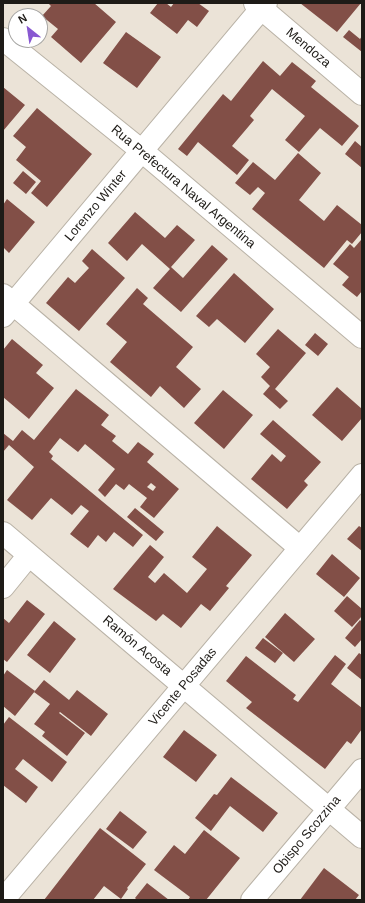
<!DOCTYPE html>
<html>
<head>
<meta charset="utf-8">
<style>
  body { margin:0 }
  #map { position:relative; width:365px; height:903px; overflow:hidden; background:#ebe3d7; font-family:Arial,sans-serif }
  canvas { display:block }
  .frame { position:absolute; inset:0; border:4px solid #1e1b17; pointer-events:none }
  .north { position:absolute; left:8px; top:8px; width:40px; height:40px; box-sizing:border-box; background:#fff; border:1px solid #a5a4a2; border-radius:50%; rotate:330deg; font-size:11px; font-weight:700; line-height:16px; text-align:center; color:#1e1b17 }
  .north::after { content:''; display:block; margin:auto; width:14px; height:18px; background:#8858d1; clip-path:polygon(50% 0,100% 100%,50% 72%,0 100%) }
</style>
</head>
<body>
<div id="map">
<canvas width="365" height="903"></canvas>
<div class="frame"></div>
<div class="north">N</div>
</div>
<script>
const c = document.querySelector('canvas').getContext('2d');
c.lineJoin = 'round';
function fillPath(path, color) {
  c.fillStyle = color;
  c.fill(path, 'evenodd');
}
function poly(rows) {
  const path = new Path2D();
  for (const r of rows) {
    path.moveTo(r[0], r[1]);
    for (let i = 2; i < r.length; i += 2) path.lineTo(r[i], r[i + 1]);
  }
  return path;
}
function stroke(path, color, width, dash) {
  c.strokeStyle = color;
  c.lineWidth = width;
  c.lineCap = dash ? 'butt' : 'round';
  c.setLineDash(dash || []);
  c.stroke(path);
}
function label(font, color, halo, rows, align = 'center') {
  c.font = font + ' Arial,sans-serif';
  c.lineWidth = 4;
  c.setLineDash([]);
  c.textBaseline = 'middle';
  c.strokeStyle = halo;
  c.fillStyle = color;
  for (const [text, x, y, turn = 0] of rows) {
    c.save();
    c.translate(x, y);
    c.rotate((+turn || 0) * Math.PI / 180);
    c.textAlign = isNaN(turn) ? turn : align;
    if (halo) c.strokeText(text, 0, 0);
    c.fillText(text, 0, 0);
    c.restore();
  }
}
fillPath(poly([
  [48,3,94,3,116,22,81,63,51,37,58,29,42,16,51,6],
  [158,3,166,3,171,7,174,3,198,3,209,11,197,27,188,20,177,34,150,13],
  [300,3,361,3,337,32],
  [349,30,360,39,362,36,362,52,343,37],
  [126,32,161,57,137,88,103,63],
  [263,61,280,76,292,62,316,81,311,87,359,126,342,146,320,128,299,152,285,140,305,116,272,89,250,116,254,120,232,146,249,160,237,175,198,142,187,156,178,149,223,94,231,101],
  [3,87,25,105,3,131],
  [37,108,92,154,47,207,31,193,41,181,16,160,26,147,13,136],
  [355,141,362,147,362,168,345,154],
  [298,153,321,173,299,200,324,221,337,205,362,225,362,232,352,244,347,240,324,268,252,209,265,193,258,187,250,195,235,183,253,162,275,180],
  [23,171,36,182,26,194,13,183],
  [7,199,35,222,9,253,3,247,3,205],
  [135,212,165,238,177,225,195,240,171,267,183,278,212,245,228,259,181,312,153,288,170,269,142,244,127,261,108,243],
  [361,240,362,291,357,297,342,285,349,277,333,264,350,244,354,248],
  [92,249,125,278,79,331,46,303,68,277,75,283,89,268,82,261],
  [234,273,274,309,245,343,217,319,209,327,196,316],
  [137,288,148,298,143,304,193,347,176,367,201,389,184,408,160,386,151,397,110,362,127,342,106,324],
  [278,329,306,353,275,389,288,401,280,409,263,394,270,386,261,377,270,367,256,354],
  [315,333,328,344,318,356,305,345],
  [12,339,43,365,36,373,54,388,29,419,3,397,3,350],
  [337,387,362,409,362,418,342,441,312,415],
  [76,389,109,415,101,425,116,436,112,441,128,454,138,442,154,454,147,462,179,489,154,518,140,507,147,498,129,484,124,490,116,484,105,497,98,490,115,469,85,444,78,452,60,438,49,452,53,456,51,459,143,535,133,547,114,532,106,542,98,535,88,548,70,534,89,511,81,505,72,515,51,498,32,520,7,500,34,467,9,445,3,452,3,433,13,441,22,430,34,440],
  [151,483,156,487,153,491,147,487],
  [223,390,253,415,224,449,194,423],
  [273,420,321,462,304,481,308,485,287,509,251,479,272,454,281,462,286,456,260,434],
  [135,508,164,532,156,541,127,517],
  [217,526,252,555,226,586,229,588,210,611,201,604,181,628,163,614,156,621,113,589,150,545,164,557,148,577,155,583,164,573,187,593,207,569,192,557],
  [359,526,362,528,362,551,347,539],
  [332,554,360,578,344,597,316,574],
  [347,596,362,609,362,616,352,627,334,611],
  [27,600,45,614,7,662,3,659,3,618,9,623],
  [285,613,315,639,294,662,265,637],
  [360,620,362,622,362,639,355,647,345,638],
  [54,621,76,639,50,673,27,655],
  [263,638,283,653,275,663,255,648],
  [359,653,362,655,362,680,347,668],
  [335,655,346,664,331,684,362,708,362,729,351,744,347,741,325,769,246,708,252,702,226,681,246,656,296,695,293,699,298,702],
  [7,670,35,691,15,716,3,706,3,676],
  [44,680,69,700,77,690,108,714,91,736,60,712,59,713,85,733,67,756,42,736,45,732,34,724,50,704,34,692],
  [9,717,67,762,52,782,23,759,15,769,38,787,26,803,3,785,3,725],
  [184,730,217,755,196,782,163,757],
  [231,777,278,813,263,832,230,806,211,831,195,818,214,794,217,795],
  [120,811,147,832,133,849,106,829],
  [100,828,146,864,127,888,128,889,121,899,104,886,93,900,44,900],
  [204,830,240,858,206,900,188,900,190,897,154,870,174,845,185,854],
  [324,868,359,895,355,900,300,900],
  [147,883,169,900,137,900,135,898]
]), '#824f47');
const minor = poly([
  [255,3,362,94],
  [3,39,142,151,362,337],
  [3,295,300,548],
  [3,316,266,3],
  [3,533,362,837],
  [3,587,29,555],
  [3,900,362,475],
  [252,900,362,770]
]);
stroke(minor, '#b9b2a6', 24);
stroke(minor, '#fff', 22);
label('13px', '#1e1b17', '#fff', [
  ["Mendoza",308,48,40],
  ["Rua Prefectura Naval Argentina",183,187,40],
  ["Lorenzo Winter",96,206,-50],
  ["Ramón Acosta",137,646,40],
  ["Vicente Posadas",183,687,-50],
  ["Obispo Scozzina",307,835,-50]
]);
</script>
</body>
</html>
